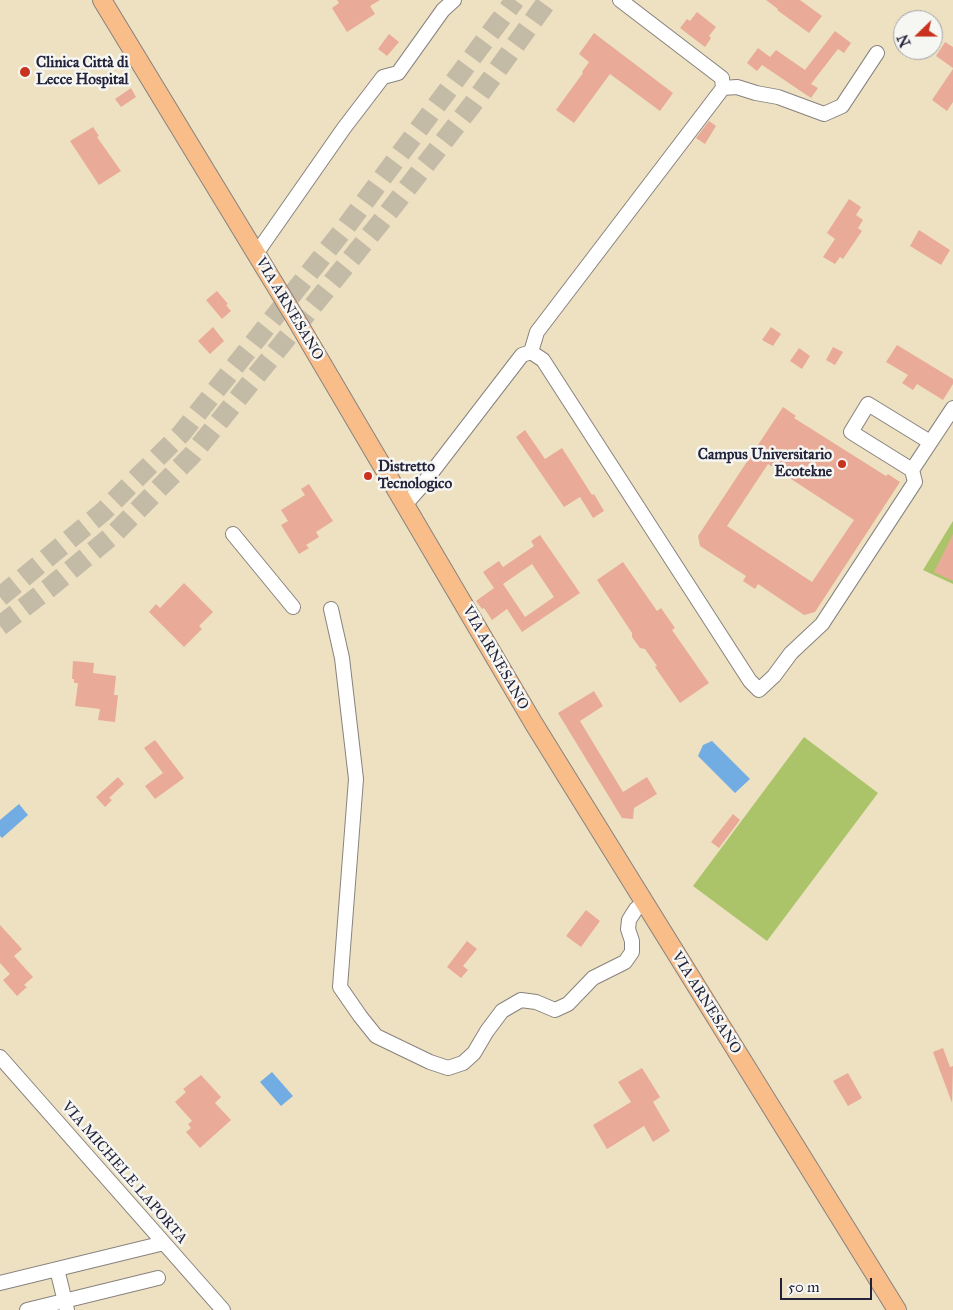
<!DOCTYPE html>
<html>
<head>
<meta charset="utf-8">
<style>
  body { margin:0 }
  #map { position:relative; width:953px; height:1310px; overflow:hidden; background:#ede1c2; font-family:"IM FELL Great Primer",serif }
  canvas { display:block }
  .north { position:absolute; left:893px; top:10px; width:50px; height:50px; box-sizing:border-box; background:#f6f6f2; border:1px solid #a1a1a9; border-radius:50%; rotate:248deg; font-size:14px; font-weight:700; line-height:20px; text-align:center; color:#22223b }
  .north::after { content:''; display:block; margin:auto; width:18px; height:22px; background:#c8321e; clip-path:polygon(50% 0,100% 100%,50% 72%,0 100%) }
  .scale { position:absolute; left:780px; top:1278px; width:92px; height:22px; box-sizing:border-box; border:2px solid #22223b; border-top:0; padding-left:6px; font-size:15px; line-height:18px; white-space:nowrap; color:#22223b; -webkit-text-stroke:4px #f6f6f2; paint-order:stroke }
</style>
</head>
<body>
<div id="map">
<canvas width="953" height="1310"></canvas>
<div class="north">N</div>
<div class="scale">50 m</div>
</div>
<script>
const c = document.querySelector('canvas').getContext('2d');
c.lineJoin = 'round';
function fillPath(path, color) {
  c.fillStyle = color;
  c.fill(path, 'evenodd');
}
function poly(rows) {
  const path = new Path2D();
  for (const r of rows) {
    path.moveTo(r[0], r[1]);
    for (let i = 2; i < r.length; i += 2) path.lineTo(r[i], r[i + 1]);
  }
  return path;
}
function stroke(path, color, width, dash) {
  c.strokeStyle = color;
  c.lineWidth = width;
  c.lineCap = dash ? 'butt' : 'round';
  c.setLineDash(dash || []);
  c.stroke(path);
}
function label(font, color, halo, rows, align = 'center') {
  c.font = font + ' "IM FELL Great Primer",serif';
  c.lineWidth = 5;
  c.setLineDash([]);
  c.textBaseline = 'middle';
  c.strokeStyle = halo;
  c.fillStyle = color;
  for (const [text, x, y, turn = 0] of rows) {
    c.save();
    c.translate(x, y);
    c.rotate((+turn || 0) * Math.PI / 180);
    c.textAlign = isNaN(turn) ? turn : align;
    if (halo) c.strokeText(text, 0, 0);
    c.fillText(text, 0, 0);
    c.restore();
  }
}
fillPath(poly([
  [953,521,953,584,923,570],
  [804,737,878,793,767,941,693,886]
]), '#abc46a');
fillPath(poly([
  [712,741,750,779,735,793,698,756,703,745],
  [19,804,28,815,2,838,0,836,0,820],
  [272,1072,293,1096,281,1106,260,1082]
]), '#71ace2');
fillPath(poly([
  [337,0,380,0,370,6,375,14,347,32,332,8,339,3],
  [766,0,800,0,822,16,809,33,777,10,778,9],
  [697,12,716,27,709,36,711,38,705,47,680,28,687,19,690,21],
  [835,31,851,43,844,53,838,49,811,84,818,88,811,98,762,65,757,71,747,63,758,48,770,57,776,50,805,70],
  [594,33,673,93,660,111,610,74,574,123,556,110,583,73,582,72,589,62,579,54],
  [389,34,399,42,387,56,378,49],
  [945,42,953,47,953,68,936,56],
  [953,69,953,102,947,111,932,100],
  [131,88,136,97,121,107,115,99],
  [709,121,716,126,705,144,696,138],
  [93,127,99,136,97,137,121,171,99,185,70,141],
  [849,199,861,207,856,215,863,220,858,228,862,231,843,259,840,257,835,264,823,257,835,239,827,233],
  [919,230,950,250,941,265,910,246],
  [217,291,228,304,226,305,231,311,222,319,206,300],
  [213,327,224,341,210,354,198,341],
  [771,327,781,334,773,346,762,340],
  [897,345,953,379,953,384,943,400,917,384,913,390,902,383,908,375,886,362],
  [833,347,843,352,835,365,826,360],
  [799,348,810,356,802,369,790,361],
  [783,407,796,416,794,418,886,476,888,474,900,482,815,612,804,615,758,584,755,589,743,581,746,576,700,546,698,536],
  [768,464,854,520,812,582,727,526],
  [525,430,545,459,562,448,592,495,594,494,604,511,593,518,580,497,564,507,516,437],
  [309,484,333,521,316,532,319,537,306,545,309,548,299,554,281,525,288,521,281,510,305,495,301,489],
  [953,534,953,581,934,572],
  [540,535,580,593,522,632,507,609,492,620,484,608,482,609,476,601,494,588,483,572,499,561,503,567,534,546,531,541],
  [532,564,554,597,525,617,503,584],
  [623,562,657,611,661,608,675,628,672,630,709,683,680,703,655,667,657,666,645,649,640,648,632,637,632,633,597,580],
  [184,583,213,612,199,626,202,629,184,647,149,612,156,604,160,608],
  [73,661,94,663,93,673,116,676,114,695,118,695,115,722,98,720,100,709,75,706,78,683,74,683,74,679,72,679],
  [594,691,603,706,580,721,623,792,647,777,657,794,634,808,633,819,622,818,558,713],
  [155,740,184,778,155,799,145,786,163,773,144,748],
  [118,777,124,784,109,798,112,800,105,807,96,797],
  [733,814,740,820,719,848,711,842],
  [586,910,600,921,581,947,566,936],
  [0,925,22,949,14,956,33,977,24,985,27,987,17,996,3,980,10,974,0,963],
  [467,941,477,949,463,966,468,970,461,978,447,967],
  [943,1048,950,1067,953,1066,952,1103,933,1052],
  [642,1068,660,1097,653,1102,670,1131,653,1142,644,1126,607,1149,593,1125,631,1102,618,1082],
  [848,1073,862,1098,848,1106,833,1081],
  [201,1075,221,1097,215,1103,231,1120,200,1148,186,1132,191,1128,188,1124,192,1121,175,1102,186,1092,183,1089]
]), '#e9ab97');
stroke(poly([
  [0,597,104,511,181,434,345,228,515,0],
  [0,626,49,588,115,533,192,455,380,223,472,105,548,0]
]), '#c4bba7', 20, [20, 10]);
const minor = poly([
  [723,88,737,87,756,93,778,97,824,114,842,106,877,53],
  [256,254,344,128,383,77,398,73,443,10,454,0],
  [531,352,537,332,723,88,722,78,620,0],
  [912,470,953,408],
  [405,505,419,489,522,355,531,352,543,360,750,681,759,690,774,676,791,653,822,624,915,482,912,470,851,432,868,404,930,442],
  [233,534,293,607],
  [331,609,342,658,356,779,340,987,360,1016,376,1036,430,1062,448,1068,463,1063,474,1053,487,1031,502,1011,521,1000,536,1002,555,1010,568,1004,593,978,625,962,632,952,632,941,628,929,629,920,636,909,644,902],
  [0,1057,223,1310],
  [57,1269,67,1310],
  [0,1283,164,1243],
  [27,1310,158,1278]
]);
const major = poly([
  [102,0,294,316,534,724,897,1310]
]);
stroke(minor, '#88827e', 16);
stroke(major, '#88827e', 20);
stroke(minor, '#fff', 14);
stroke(major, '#f8bd88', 18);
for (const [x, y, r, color] of [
  [25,72,6,"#c8321e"],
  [842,464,5,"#c8321e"],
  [368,476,5,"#c8321e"]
]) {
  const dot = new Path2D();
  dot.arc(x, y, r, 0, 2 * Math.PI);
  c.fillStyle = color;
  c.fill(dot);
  stroke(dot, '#f6f6f2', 2);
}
label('bold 15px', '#22223b', '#f6f6f2', [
  ["Clinica Città di",36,63],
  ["Lecce Hospital",36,80],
  ["Campus Universitario",832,455,"right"],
  ["Ecotekne",832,472,"right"],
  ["Distretto",378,467],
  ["Tecnologico",378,484]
], 'left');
label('15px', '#22223b', '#f6f6f2', [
  ["VIA ARNESANO",289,309,59],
  ["VIA ARNESANO",495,658,60],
  ["VIA ARNESANO",706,1003,58],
  ["VIA MICHELE LAPORTA",124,1173,49]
]);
</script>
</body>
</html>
